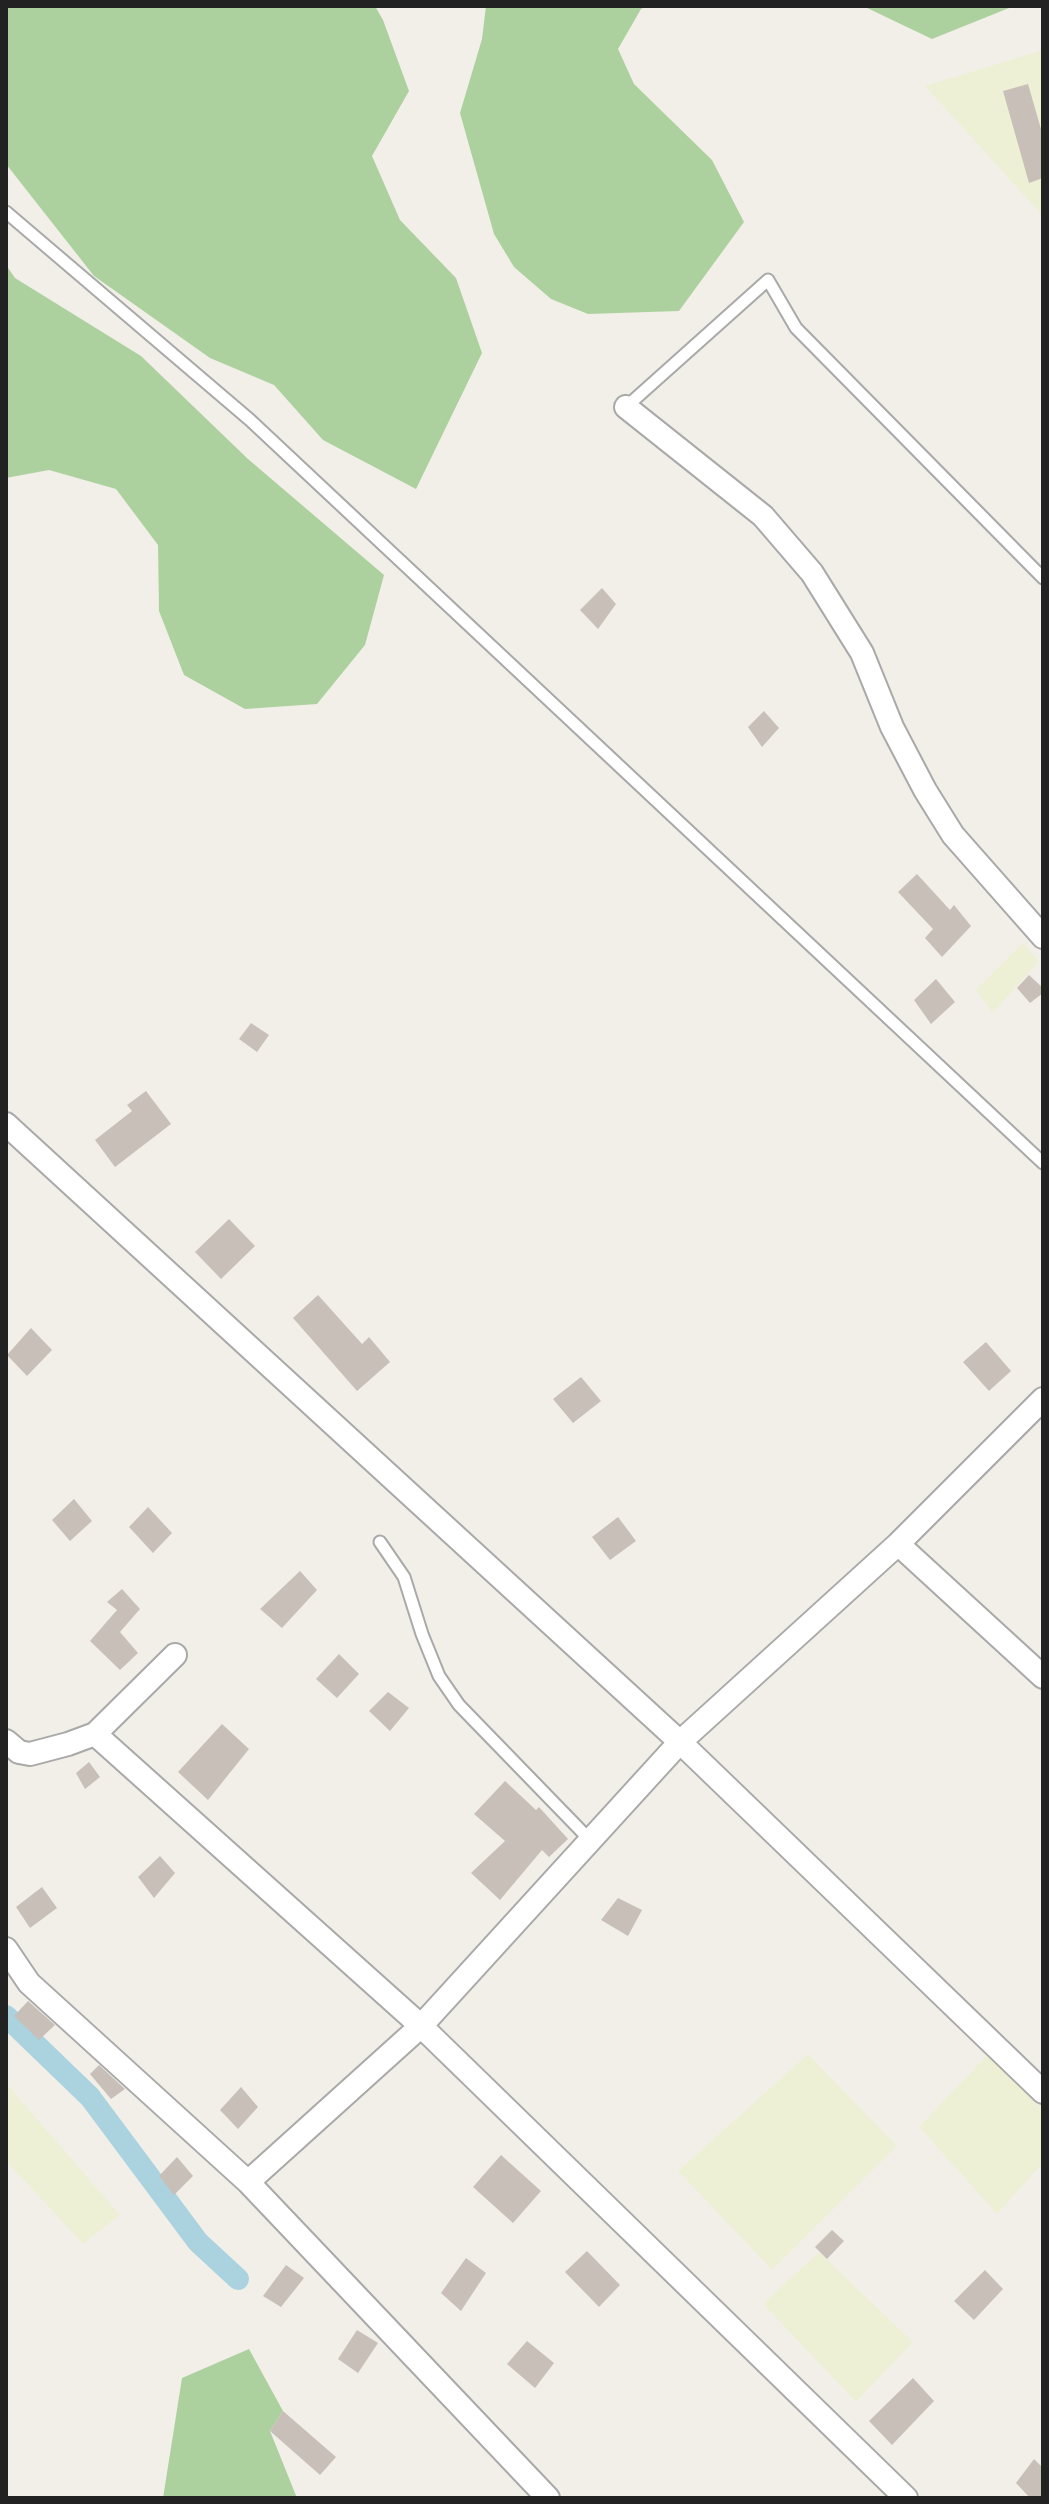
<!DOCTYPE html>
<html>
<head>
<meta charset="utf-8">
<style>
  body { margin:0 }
  #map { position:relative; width:1049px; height:2504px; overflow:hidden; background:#f2efe9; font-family:Inter,sans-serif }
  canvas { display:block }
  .frame { position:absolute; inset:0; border:8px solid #222; pointer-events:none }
</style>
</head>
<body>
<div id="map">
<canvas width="1049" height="2504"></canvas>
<div class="frame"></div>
</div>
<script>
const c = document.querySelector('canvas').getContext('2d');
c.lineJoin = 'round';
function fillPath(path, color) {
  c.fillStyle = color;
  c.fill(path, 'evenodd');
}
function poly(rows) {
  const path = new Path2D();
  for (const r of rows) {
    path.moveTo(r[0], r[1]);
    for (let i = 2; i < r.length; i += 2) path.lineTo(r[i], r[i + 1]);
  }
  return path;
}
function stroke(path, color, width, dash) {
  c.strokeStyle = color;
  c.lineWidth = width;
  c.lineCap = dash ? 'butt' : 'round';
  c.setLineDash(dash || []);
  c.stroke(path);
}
fillPath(poly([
  [1043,50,1043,216,925,86],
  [1023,943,1039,961,993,1013,976,990],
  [989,2053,1043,2110,1043,2163,997,2214,919,2127],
  [808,2054,897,2146,772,2270,678,2171],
  [6,2083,120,2215,83,2244,6,2161],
  [819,2252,913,2342,856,2402,763,2304]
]), '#eef0d5');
fillPath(poly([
  [6,6,375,6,383,20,409,91,372,156,400,220,456,278,482,353,416,489,323,440,274,385,210,358,94,276,6,164],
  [486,6,647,6,641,9,618,49,634,84,712,160,744,222,679,311,588,314,551,299,514,267,494,234,460,113,482,39],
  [863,6,1014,6,932,39],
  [6,265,15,278,141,356,248,459,384,575,365,645,317,704,245,709,184,675,159,611,158,545,116,489,49,470,6,478],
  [249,2349,283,2411,270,2431,297,2498,163,2498,182,2378]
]), '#add19e');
stroke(poly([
  [6,2016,90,2097,198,2242,238,2279]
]), '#aad3df', 22);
fillPath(poly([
  [1028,84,1043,136,1043,178,1029,183,1003,91],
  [602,588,616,604,598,629,580,610],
  [764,711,779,728,762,747,748,727],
  [917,874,950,910,954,905,971,926,942,957,925,938,933,929,898,892],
  [1029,975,1043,988,1043,993,1030,1003,1017,988],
  [936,979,955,1002,931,1024,914,1000],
  [251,1023,269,1035,257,1052,239,1039],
  [146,1091,171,1124,115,1167,95,1140,132,1111,127,1105],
  [229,1219,255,1246,221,1279,195,1252],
  [318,1295,362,1344,369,1337,390,1362,357,1391,293,1318],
  [31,1328,52,1350,27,1376,7,1355],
  [986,1342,1011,1371,989,1391,963,1362],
  [581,1377,601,1401,573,1423,553,1399],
  [74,1499,92,1521,70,1541,52,1520],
  [148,1507,172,1533,153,1553,129,1527],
  [618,1517,636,1541,610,1560,592,1537],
  [300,1571,317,1590,282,1628,260,1609],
  [122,1589,140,1609,120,1632,138,1653,120,1670,90,1641,117,1610,107,1602],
  [339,1654,359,1674,337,1698,316,1679],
  [388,1692,409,1708,390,1731,369,1711],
  [222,1724,249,1749,208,1800,178,1772],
  [89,1762,100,1777,85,1789,76,1773],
  [505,1781,536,1810,539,1807,568,1839,549,1857,542,1850,500,1900,471,1873,505,1841,474,1814],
  [160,1856,175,1873,154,1898,138,1877],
  [42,1887,57,1908,30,1928,16,1907],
  [618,1898,642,1910,628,1936,601,1920],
  [28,2001,55,2025,39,2040,14,2016],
  [99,2065,125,2089,111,2099,90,2074],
  [241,2087,258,2107,238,2129,220,2110],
  [501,2155,541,2191,513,2223,473,2187],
  [177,2157,193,2176,174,2195,159,2176],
  [832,2230,844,2241,827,2259,815,2247],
  [587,2251,620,2285,599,2307,565,2272],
  [466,2258,486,2273,461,2311,441,2293],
  [286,2265,304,2278,281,2307,263,2296],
  [985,2270,1003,2289,974,2320,954,2301],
  [357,2330,378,2343,358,2373,338,2359],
  [527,2341,554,2363,535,2388,507,2364],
  [913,2378,934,2401,892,2445,869,2421],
  [283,2411,336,2457,320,2475,270,2431],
  [1034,2459,1043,2468,1043,2498,1030,2498,1016,2483]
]), '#c7bfb8');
const service = poly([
  [6,212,250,420,1043,1163],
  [626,407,768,280,796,328,1043,578],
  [380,1542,404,1577,422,1634,439,1676,459,1705,591,1841]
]);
const minor = poly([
  [626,407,763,516,812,573,862,653,892,727,925,790,953,835,1043,937],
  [6,1124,680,1742,1043,2092],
  [898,1544,1043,1677],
  [95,1734,421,2026,906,2498],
  [6,1741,19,1752,30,1754,68,1744,95,1734,175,1655],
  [6,1949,29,1983,248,2182],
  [548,2498,248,2182,421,2026,680,1742,898,1544,1043,1399]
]);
stroke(service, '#a9a9a9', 15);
stroke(minor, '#a9a9a9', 26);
stroke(service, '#fff', 11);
stroke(minor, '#fff', 22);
</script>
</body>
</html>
